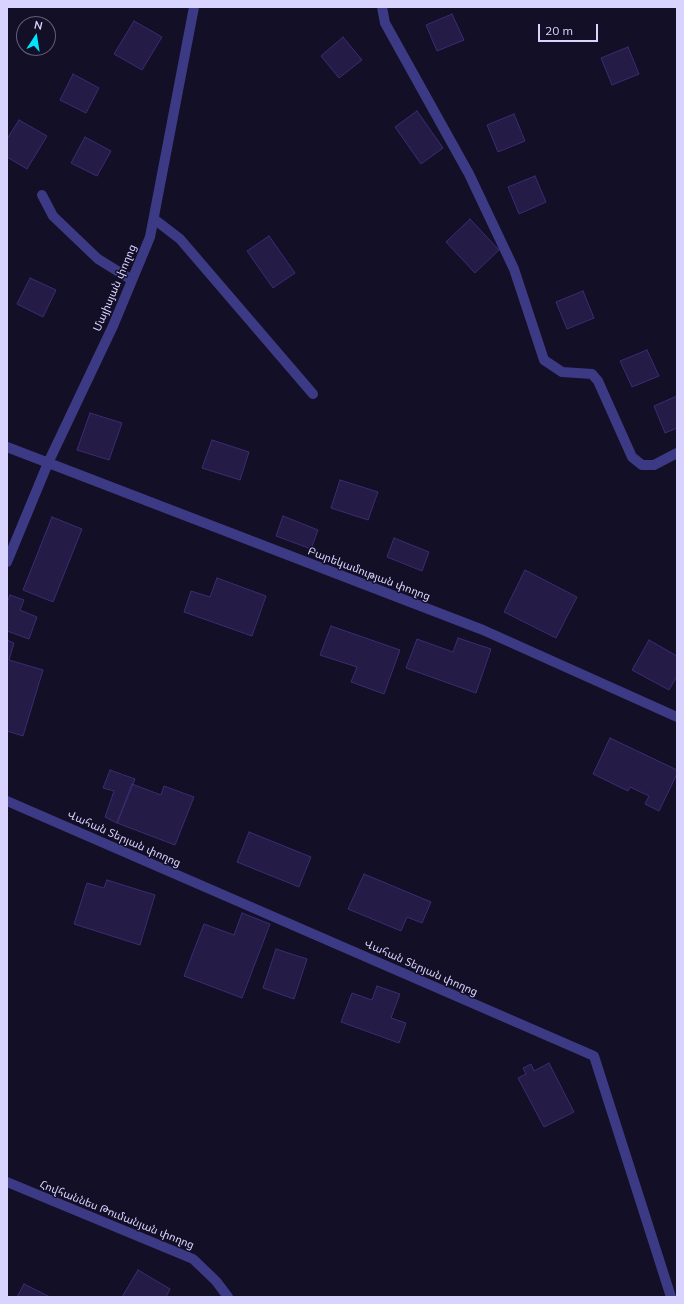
<!DOCTYPE html>
<html>
<head>
<meta charset="utf-8">
<style>
  body { margin:0 }
  #map { position:relative; width:684px; height:1304px; overflow:hidden; background:#130f26; font-family:Mulish,sans-serif }
  canvas { display:block }
  .frame { position:absolute; inset:0; border:8px solid #d9d4ff; pointer-events:none }
  .north { position:absolute; left:16px; top:16px; width:40px; height:40px; box-sizing:border-box; background:#130f26; border:1px solid #625e7d; border-radius:50%; rotate:12deg; font-size:11px; font-weight:700; line-height:16px; text-align:center; color:#d9d4ff }
  .north::after { content:''; display:block; margin:auto; width:14px; height:18px; background:#00e5ff; clip-path:polygon(50% 0,100% 100%,50% 72%,0 100%) }
  .scale { position:absolute; left:538px; top:24px; width:60px; height:18px; box-sizing:border-box; border:2px solid #d9d4ff; border-top:0; padding-left:5px; font-size:12px; line-height:14px; white-space:nowrap; color:#d9d4ff; -webkit-text-stroke:3px #130f26; paint-order:stroke }
</style>
</head>
<body>
<div id="map">
<canvas width="684" height="1304"></canvas>
<div class="frame"></div>
<div class="north">N</div>
<div class="scale">20 m</div>
</div>
<script>
const c = document.querySelector('canvas').getContext('2d');
c.lineJoin = 'round';
function fillPath(path, color) {
  c.fillStyle = color;
  c.fill(path, 'evenodd');
}
function poly(rows) {
  const path = new Path2D();
  for (const r of rows) {
    path.moveTo(r[0], r[1]);
    for (let i = 2; i < r.length; i += 2) path.lineTo(r[i], r[i + 1]);
  }
  return path;
}
function stroke(path, color, width, dash) {
  c.strokeStyle = color;
  c.lineWidth = width;
  c.lineCap = dash ? 'butt' : 'round';
  c.setLineDash(dash || []);
  c.stroke(path);
}
function label(font, color, halo, rows, align = 'center') {
  c.font = font + ' Mulish,"Noto Sans Armenian",sans-serif';
  c.lineWidth = 3;
  c.setLineDash([]);
  c.textBaseline = 'middle';
  c.strokeStyle = halo;
  c.fillStyle = color;
  for (const [text, x, y, turn = 0] of rows) {
    c.save();
    c.translate(x, y);
    c.rotate((+turn || 0) * Math.PI / 180);
    c.textAlign = isNaN(turn) ? turn : align;
    if (halo) c.strokeText(text, 0, 0);
    c.fillText(text, 0, 0);
    c.restore();
  }
}
const building = poly([
  [452,14,464,40,437,51,426,25,452,14],
  [134,21,162,37,142,70,114,54,134,21],
  [343,37,362,60,339,78,321,56,343,37],
  [628,47,639,74,612,85,601,58,628,47],
  [73,74,99,88,86,113,60,100,73,74],
  [417,111,443,148,421,164,395,127,417,111],
  [514,114,525,141,498,152,487,125,514,114],
  [19,120,47,136,27,169,7,157,7,139,19,120],
  [85,137,111,151,97,176,71,163,85,137],
  [535,176,546,202,519,214,508,187,535,176],
  [470,219,499,250,475,273,446,242,470,219],
  [269,236,295,273,273,288,247,251,269,236],
  [30,278,56,290,43,317,17,304,30,278],
  [583,291,594,318,567,329,556,302,583,291],
  [647,350,659,376,632,387,620,361,647,350],
  [677,396,677,428,665,433,654,406,677,396],
  [90,413,122,423,109,460,77,450,90,413],
  [212,440,249,452,240,480,202,468,212,440],
  [340,480,378,492,368,520,331,508,340,480],
  [283,516,318,530,311,549,276,536,283,516],
  [52,517,82,529,53,602,23,590,52,517],
  [394,538,429,552,422,571,387,557,394,538],
  [525,570,577,597,556,638,504,612,525,570],
  [217,578,266,596,252,636,184,612,191,591,210,597,217,578],
  [10,595,24,600,20,610,37,617,29,639,7,631,7,603,10,595],
  [331,626,400,650,384,694,351,682,357,667,320,655,331,626],
  [458,638,491,649,476,693,406,668,417,639,453,652,458,638],
  [7,640,14,643,9,660,43,670,23,736,7,731,7,640],
  [649,640,677,656,677,676,669,690,632,670,649,640],
  [610,738,677,770,677,774,659,811,645,804,649,796,630,787,628,791,593,774,610,738],
  [110,770,135,779,117,823,105,817,114,791,103,788,110,770],
  [132,784,161,795,164,786,194,797,175,845,117,823,132,784],
  [249,832,311,857,299,887,237,862,249,832],
  [364,874,431,902,422,923,407,917,401,931,348,909,364,874],
  [107,880,155,895,140,945,74,924,87,883,104,888,107,880],
  [242,913,270,924,242,998,184,976,204,924,234,935,242,913],
  [276,949,307,959,294,999,263,988,276,949],
  [377,986,400,994,391,1018,406,1023,399,1043,341,1022,352,993,372,1000,377,986],
  [549,1063,574,1112,544,1127,518,1078,526,1074,523,1068,531,1064,534,1071,549,1063],
  [138,1270,170,1289,166,1297,122,1297,138,1270],
  [24,1284,50,1297,17,1297,24,1284]
]);
fillPath(building, '#241b47');
stroke(building, '#3b2d73', 1);
stroke(poly([
  [382,7,385,23,469,174,514,269,544,360,562,372,592,374,598,381,632,457,642,465,654,465,677,453],
  [42,195,53,216,98,259,132,280],
  [154,219,180,239,313,394],
  [7,447,483,630,677,717],
  [7,562,48,463,113,326,150,237,194,7],
  [7,801,594,1056,671,1297],
  [7,1182,193,1259,216,1281,228,1297]
]), '#3d3a85', 10);
label('11px', '#d9d4ff', '#130f26', [
  ["Մայիսյան փողոց",115,288,-67],
  ["Բարեկամության փողոց",369,574,21],
  ["Վահան Տերյան փողոց",124,839,24],
  ["Վահան Տերյան փողոց",421,968,24],
  ["Հովհաննես Թումանյան փողոց",117,1215,22]
]);
</script>
</body>
</html>
